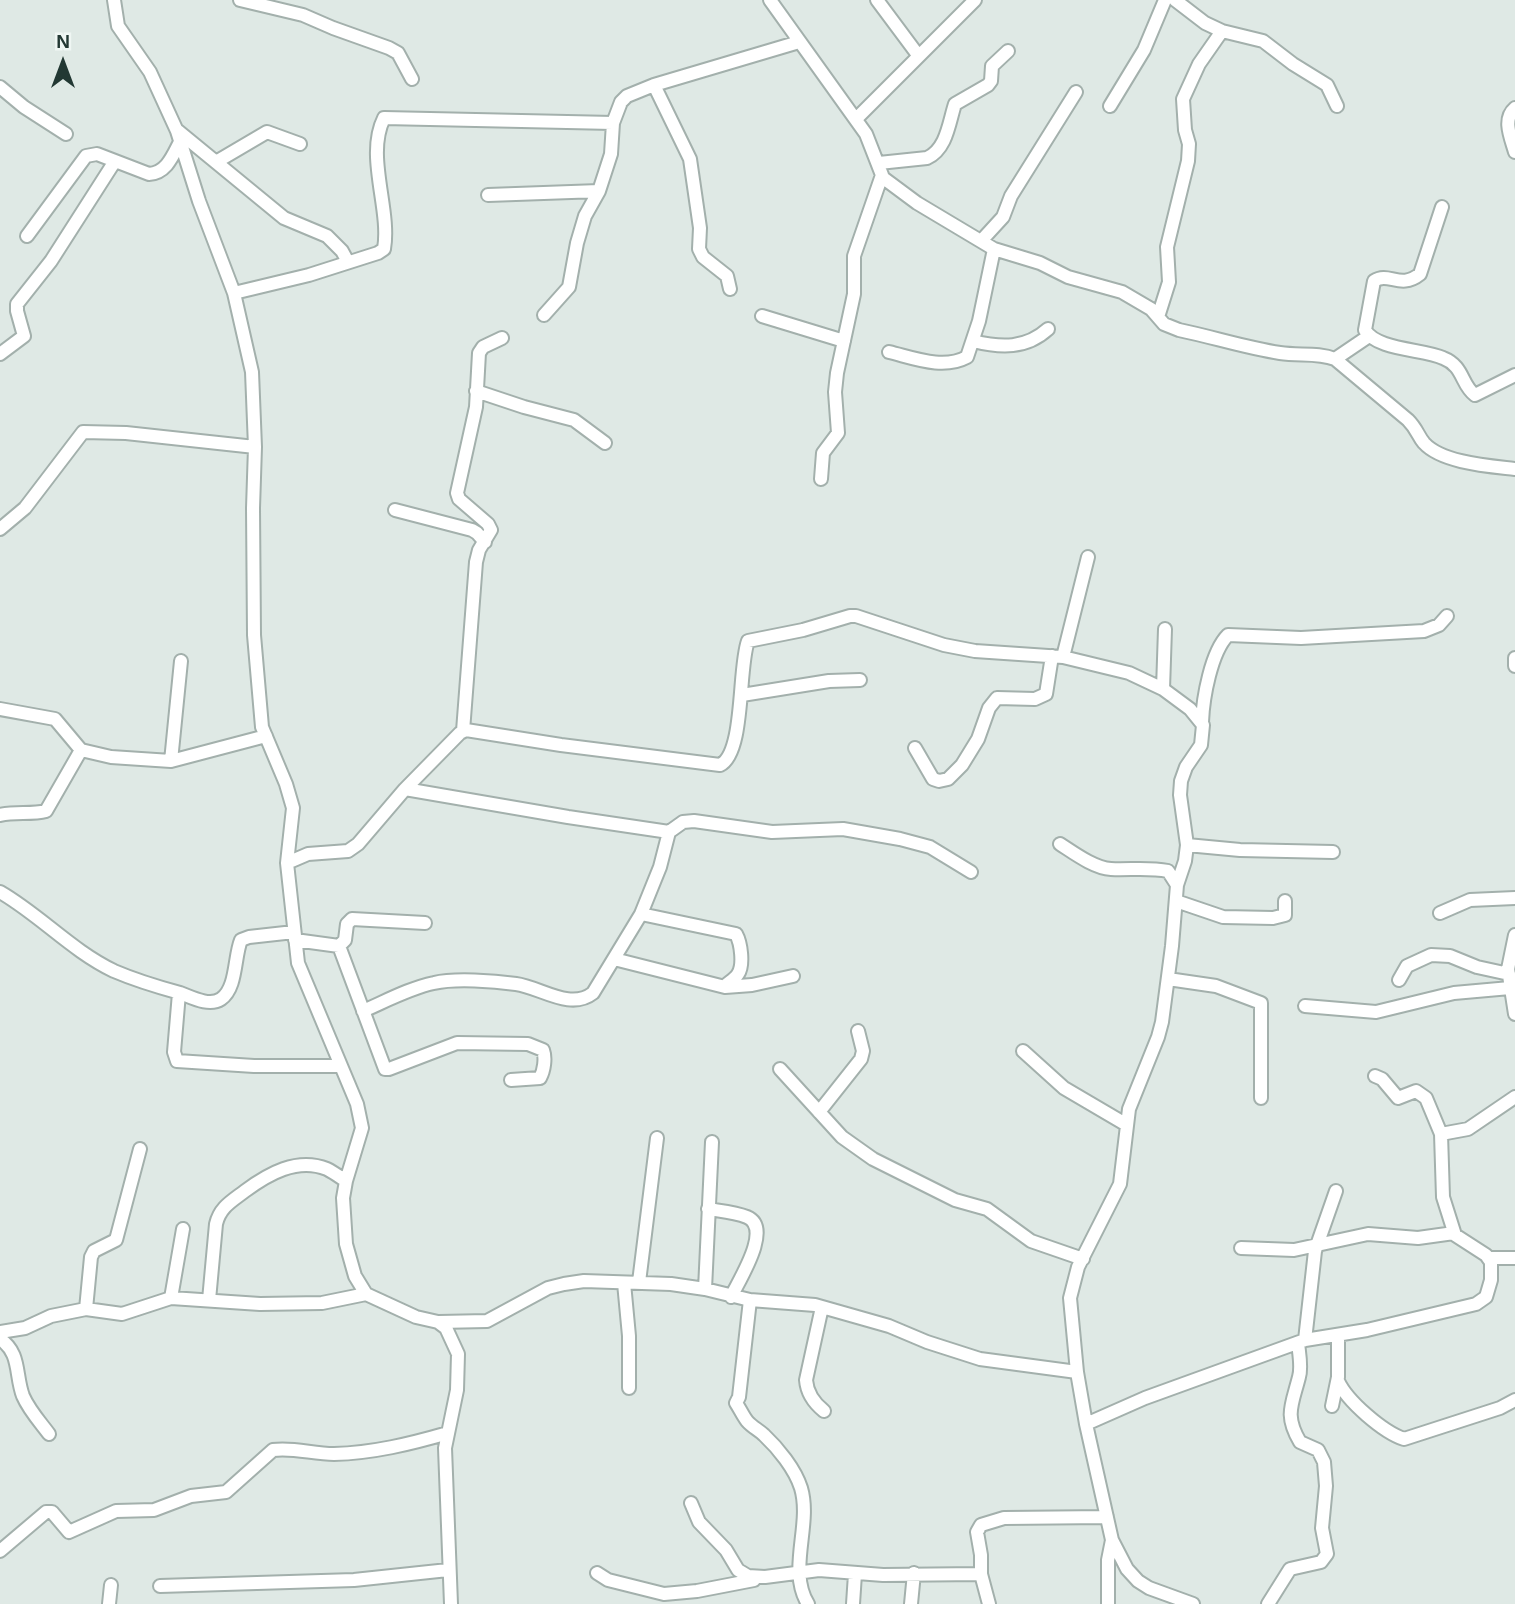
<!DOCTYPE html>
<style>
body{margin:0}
#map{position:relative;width:1515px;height:1604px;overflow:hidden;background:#dfe9e5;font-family:Helvetica,sans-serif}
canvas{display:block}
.north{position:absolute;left:28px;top:28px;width:70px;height:70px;-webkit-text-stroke:5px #eff6f3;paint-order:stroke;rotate:0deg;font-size:19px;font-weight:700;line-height:28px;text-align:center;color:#223833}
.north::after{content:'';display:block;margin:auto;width:24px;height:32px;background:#223833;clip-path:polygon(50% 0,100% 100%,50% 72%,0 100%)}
</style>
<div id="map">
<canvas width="1515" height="1604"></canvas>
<div class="north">N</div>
</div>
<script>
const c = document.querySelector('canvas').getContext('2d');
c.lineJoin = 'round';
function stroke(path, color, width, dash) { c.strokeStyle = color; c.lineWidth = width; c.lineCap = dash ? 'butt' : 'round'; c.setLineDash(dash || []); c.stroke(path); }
const minor = new Path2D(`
 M114 0 118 26 150 72 177 131 199 201 234 293 252 372 255 447 253 508 254 635 262 727 286 784 293 808 287 863 298 963 357 1104 362 1128 346 1181 343 1198 346 1244 355 1276 366 1294 416 1317 438 1322 446 1328 458 1354 457 1390 445 1448 451 1604
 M240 0 303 15 333 28 389 48 398 53 412 79
 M770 0 866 134 882 175 854 256V294L837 373 835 392 838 433 823 453 821 479
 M877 0 918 55
 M1175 0 1205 23 1222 31 1263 41 1293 64 1327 85 1337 106
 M654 85 690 159 700 228 699 249 703 257 727 276 730 289
 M0 87 24 107 66 134
 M1110 106 1144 50 1165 0
 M1515 108C1502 119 1511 138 1515 152
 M856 119 975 0
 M178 131 284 218 327 236 342 251 348 262
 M216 162 267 132 300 144
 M879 163 927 158C947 149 949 122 955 104L988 85 991 81 992 66 1008 51
 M882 177 917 203 994 249 1040 263 1068 277 1122 292 1151 309 1164 324 1179 330C1213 337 1246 348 1280 353 1299 356 1318 352 1335 359L1408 420C1417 429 1418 436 1424 443 1442 463 1490 466 1515 469
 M488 195 599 191
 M1442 207 1420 274C1400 290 1389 271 1374 281L1365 330C1376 350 1424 349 1443 358 1464 366 1461 385 1475 395L1515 375
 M27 236 86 156 97 154 149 174C167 173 173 155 181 140
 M981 241 1003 217 1011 196 1076 92
 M234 293 309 275 378 253 384 249C391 209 365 156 384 118L613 123
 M544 315 569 287 577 243 585 216 599 191 611 154 613 123 621 102 627 96 654 85 799 42
 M762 316 844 341
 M1158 317 1169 282 1167 247 1188 161 1189 144 1185 130 1183 99 1199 64 1222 31
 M973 341C1001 348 1026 349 1048 329
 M889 352C914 358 943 370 967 357L979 321 994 249
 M0 354 24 336 17 311V304L51 261 115 161
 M1335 359 1369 336
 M476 391 524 407 574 420 605 443
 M395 510 472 530 477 533 485 542
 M0 529 25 508 83 432 126 433 255 447
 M1063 657 1088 557
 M1515 658V666
 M1163 689 1165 629
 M742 695 829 681 860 680
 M0 709 55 719 81 750 111 757 171 761 266 736
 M1202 722C1203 698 1211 652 1228 635L1301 638 1424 631 1439 625 1447 616
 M463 731 476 562 479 550 491 530 488 524 459 499 457 493 476 407 479 353 483 347 502 338
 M915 748 933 779 939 781 948 779 962 765 978 739 989 708 997 698 1035 699 1046 694 1052 656
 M171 761 181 661
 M405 789 568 817 669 832 683 822 694 821 772 832 843 829 900 839 930 847 971 872
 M0 815C15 811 31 815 46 811L81 750
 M1060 844C1074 853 1094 868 1111 869 1130 870 1148 867 1168 871L1177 885
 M1187 845 1240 850 1333 852
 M287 863 308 854 348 851 358 844 405 789 460 733 466 730 561 745 720 765C745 753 738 667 748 641L803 630 850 616H856L944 645 975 651 1063 657 1129 673 1163 689 1190 709 1203 725 1201 745 1186 767 1181 781 1180 795 1187 845 1185 861 1177 885 1172 946 1162 1022 1158 1037 1129 1109 1120 1184 1078 1267 1070 1298 1077 1372 1086 1424 1112 1540 1127 1569 1138 1581 1149 1588 1193 1604
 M0 892C40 915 72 951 114 971 135 980 158 987 180 993 191 997 209 1007 221 999 237 988 234 957 241 940L249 937 294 932
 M1176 901 1223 917 1273 918 1285 915V901
 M1440 913 1470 900 1515 898
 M641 914 736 934C741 943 744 965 738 974 735 979 729 982 725 986
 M1515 935 1508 969 1515 1014
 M295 940 339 946 385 1069H389L457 1043 528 1044 543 1050C546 1058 544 1071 540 1078L511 1080
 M339 946 345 940 347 924 352 919 425 923
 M614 959 725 987 752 985 793 976
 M1168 979 1216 986 1261 1003V1098
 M1399 980 1407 966 1431 955 1450 956 1477 967 1509 974
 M179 993 174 1052 177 1061 254 1066H341
 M1305 1006 1376 1012 1454 993 1510 988
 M363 1011C386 1001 410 988 434 983 455 978 494 981 516 984 540 987 570 1011 593 993L641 914 660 867 669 832
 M1023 1051 1064 1088 1127 1125
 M780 1069 842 1137 873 1159 955 1200 987 1209 1031 1241 1083 1259
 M819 1112 861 1059 863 1051 858 1031
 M1441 1134 1468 1129 1515 1097
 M708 1209C720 1211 735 1212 747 1217 773 1228 739 1280 731 1297
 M1241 1248 1294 1250 1368 1234 1418 1238 1454 1233
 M1489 1258H1515
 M639 1282 657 1138
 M624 1283 629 1336V1388
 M705 1289 712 1142
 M171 1298 183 1229
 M209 1300 216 1224C220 1207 232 1201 245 1191 268 1174 297 1157 327 1169 333 1172 340 1177 346 1181
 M750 1300 739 1397 736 1403C740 1409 743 1416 747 1421 752 1427 759 1430 764 1435 778 1448 795 1469 801 1488 812 1525 787 1570 808 1604
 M822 1307 806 1380C807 1393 814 1403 824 1411
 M86 1309 91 1257 94 1251 116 1240 140 1149
 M439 1322 487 1321 548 1288 564 1284 584 1281 671 1284 705 1289 750 1300 815 1305 889 1326 927 1342 980 1359 1077 1372
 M0 1332 25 1328 51 1316 86 1309 122 1314 171 1298 260 1304 322 1303 366 1294
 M0 1339C21 1353 15 1375 23 1396 29 1410 40 1422 49 1434
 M1305 1340 1315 1251 1336 1191
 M1338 1381C1347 1401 1383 1432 1404 1439L1500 1408 1515 1400
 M1332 1406 1338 1377V1335
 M1086 1424 1145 1398 1305 1340 1367 1330 1476 1304 1486 1297 1491 1280V1262L1486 1255 1455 1235 1443 1197 1441 1134 1426 1098 1416 1091 1398 1098 1382 1079 1375 1076
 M691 1503 699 1522 726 1550 738 1570 748 1576 765 1577 819 1570 883 1575 981 1574
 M0 1551 46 1512H52L69 1532 116 1511 154 1510 191 1496 226 1492 273 1450C293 1447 313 1454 334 1454 373 1453 410 1444 448 1433
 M597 1573 608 1580 664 1594 697 1591 754 1580
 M160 1586 354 1580 448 1570
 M109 1604 111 1585
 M853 1604 855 1574
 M911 1604 914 1573
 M989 1604 981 1574V1555L977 1532 981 1525 1004 1518 1107 1517
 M1108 1604V1560L1112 1540
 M1268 1604 1290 1569 1321 1562 1327 1554 1322 1528 1326 1486 1324 1462 1318 1450 1300 1442C1284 1415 1292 1405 1299 1377 1302 1367 1299 1353 1298 1343`);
stroke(minor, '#a3b0ac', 16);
stroke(minor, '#fff', 12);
</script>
